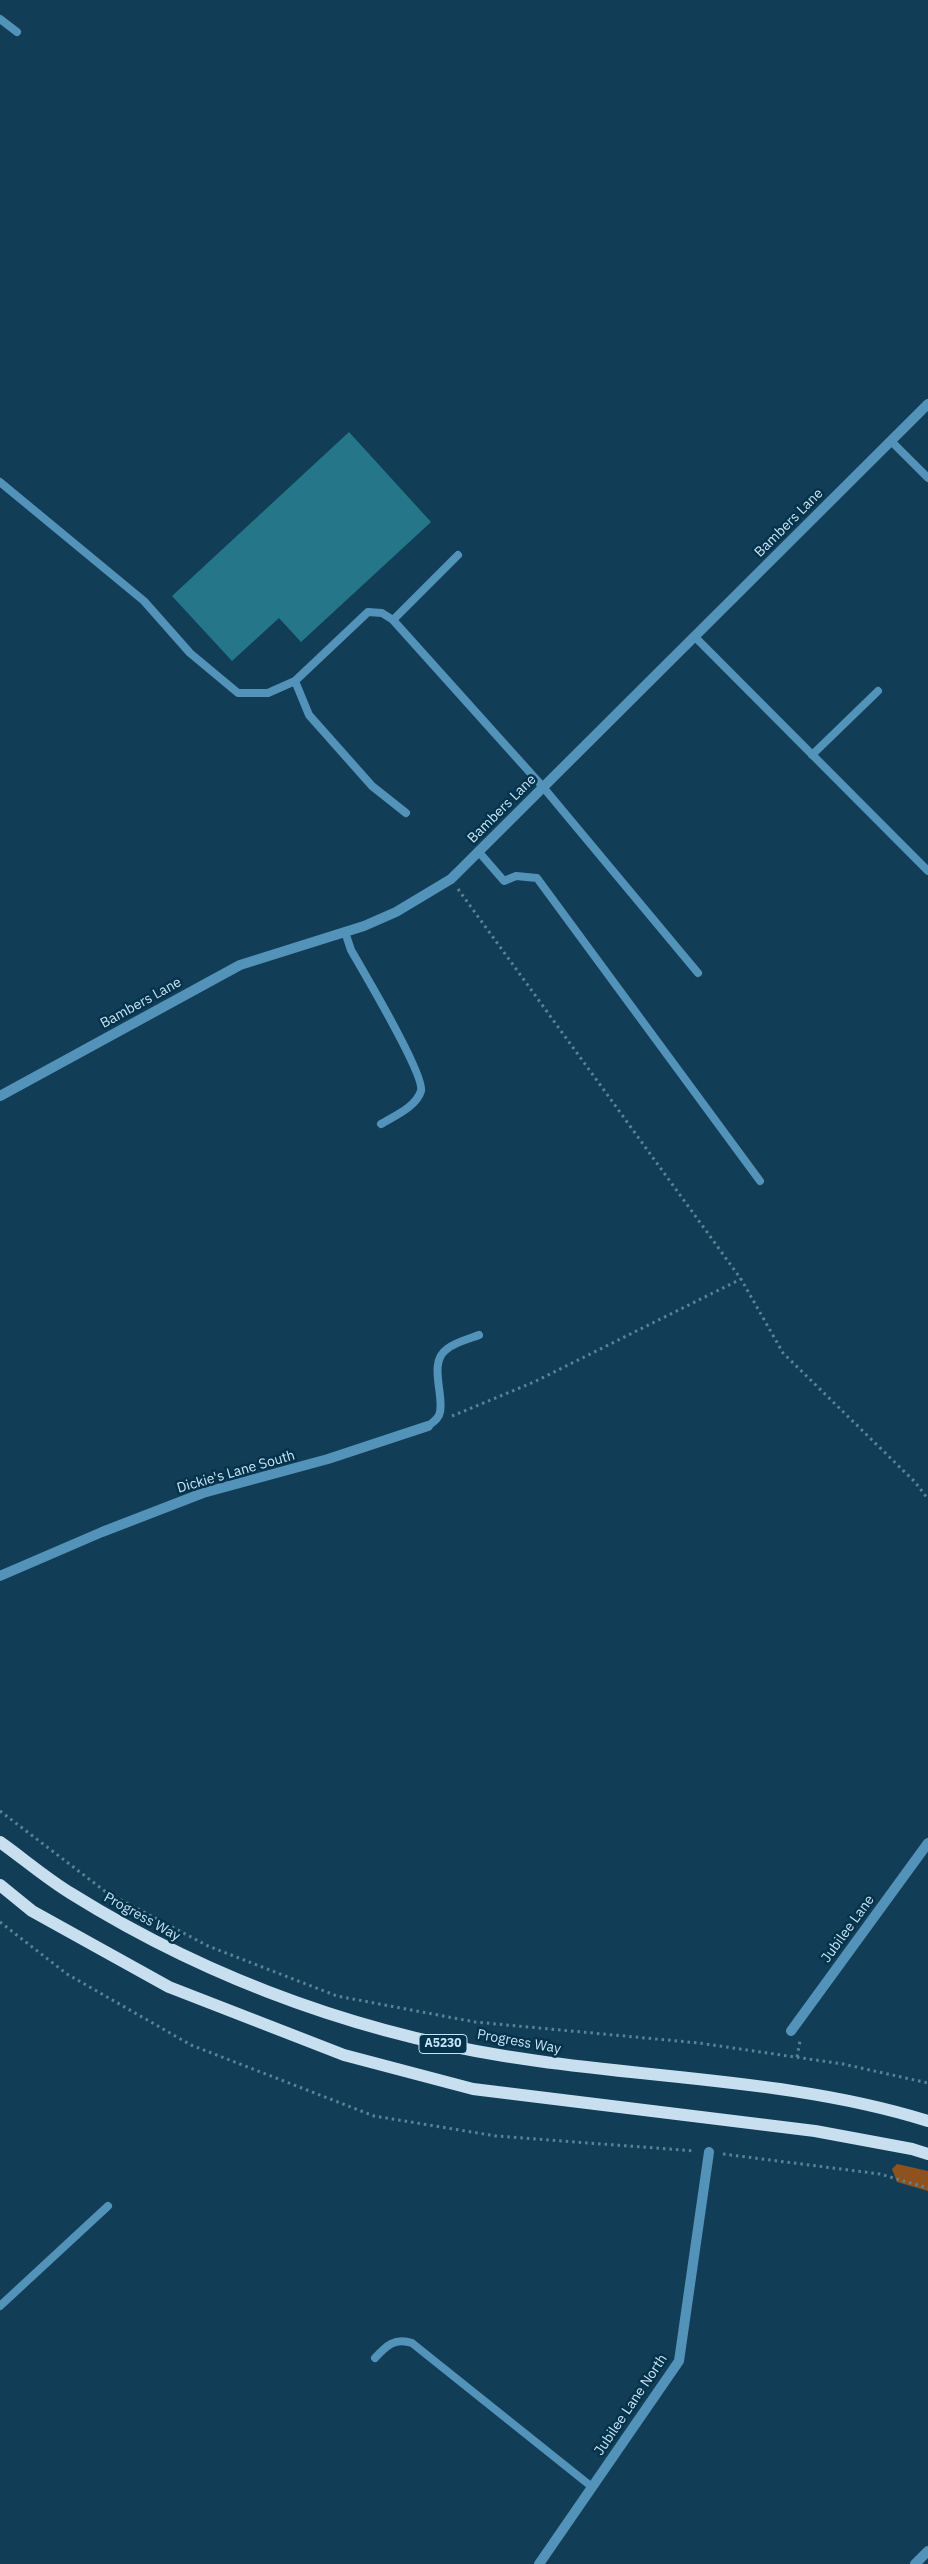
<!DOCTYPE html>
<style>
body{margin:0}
canvas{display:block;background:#123d56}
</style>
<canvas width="928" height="2564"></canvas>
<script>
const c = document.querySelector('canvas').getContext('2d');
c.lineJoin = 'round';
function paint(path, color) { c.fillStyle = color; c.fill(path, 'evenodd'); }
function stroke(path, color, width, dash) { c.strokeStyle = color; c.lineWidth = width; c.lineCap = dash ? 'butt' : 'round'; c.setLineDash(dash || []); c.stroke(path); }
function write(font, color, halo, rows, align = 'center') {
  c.font = font + ' "IBM Plex Sans",sans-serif'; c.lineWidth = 5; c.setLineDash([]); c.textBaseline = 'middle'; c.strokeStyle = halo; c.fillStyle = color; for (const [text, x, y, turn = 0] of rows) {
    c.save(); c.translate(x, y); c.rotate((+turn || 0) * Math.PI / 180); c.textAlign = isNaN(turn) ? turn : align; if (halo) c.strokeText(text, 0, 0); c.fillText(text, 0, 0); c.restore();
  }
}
const green = new Path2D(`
 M897 2164 928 2171V2191L897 2182 892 2169Z`);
const building = new Path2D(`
 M349 432 431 522 301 642 279 618 232 661 172 596Z`);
const path = new Path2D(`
 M458 889 741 1279 783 1353 915 1482 928 1499
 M452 1416 534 1382 741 1279
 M0 1811 106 1892 208 1946 337 1996 475 2022 699 2043 843 2064 928 2083
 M0 1922 67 1974 191 2045 374 2116 496 2136 695 2151
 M797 2057 800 2041
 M723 2154 880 2174 928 2188`);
const service = new Path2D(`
 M0 19 17 32
 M891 441 928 478
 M0 482 144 601 190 653 238 693H268L295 681 368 612 382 613 393 620 543 787 698 973
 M393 620 458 555
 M694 636 928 871
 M295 681 309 715 372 786 406 813
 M812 755 878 691
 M478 851 504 881 516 876 537 878 760 1181
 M345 932 351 950C363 971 425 1075 421 1091 416 1107 394 1116 381 1124
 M428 1426C433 1422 439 1419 440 1412 444 1394 428 1362 447 1349 455 1342 469 1339 479 1335
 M0 2306 108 2206
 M375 2358C386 2346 395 2337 412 2343L592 2487`);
const minor = new Path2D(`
 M0 1096 240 965 364 926 396 912 451 879 928 404
 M0 1576 102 1532 203 1493 328 1459 428 1426
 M791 2031 928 1843
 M539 2564 679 2361 709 2152
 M915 2564 928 2551`);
const primary = new Path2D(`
 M0 1842C24 1859 47 1879 72 1894 213 1982 373 2039 538 2061 666 2079 804 2082 928 2121
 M0 1885 32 1911 169 1987 344 2055 473 2089 815 2131 912 2149 928 2154`);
const shields = [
 [443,2044,48]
];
const shieldNames = [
 ["A5230",443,2044]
];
const streetNames = [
 ["Bambers Lane",789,523,-45],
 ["Bambers Lane",502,809,-45],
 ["Bambers Lane",141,1003,-29],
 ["Dickie's Lane South",236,1472,-16],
 ["Progress Way",142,1917,29],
 ["Jubilee Lane",848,1929,-54],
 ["Progress Way",519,2042,10],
 ["Jubilee Lane North",631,2405,-56]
];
paint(green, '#8e521f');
paint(building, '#257689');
stroke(path, '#5c8198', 3, [2.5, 4]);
stroke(service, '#5392b9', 8);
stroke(minor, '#5392b9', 10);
stroke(primary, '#c8dfef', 12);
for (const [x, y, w] of shields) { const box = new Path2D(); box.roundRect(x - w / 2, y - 9.5, w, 19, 4); c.fillStyle = '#04334b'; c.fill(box); stroke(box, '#c8e4f7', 1); }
write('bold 12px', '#c8e4f7', null, shieldNames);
write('14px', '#c8e4f7', '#04334b', streetNames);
</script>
